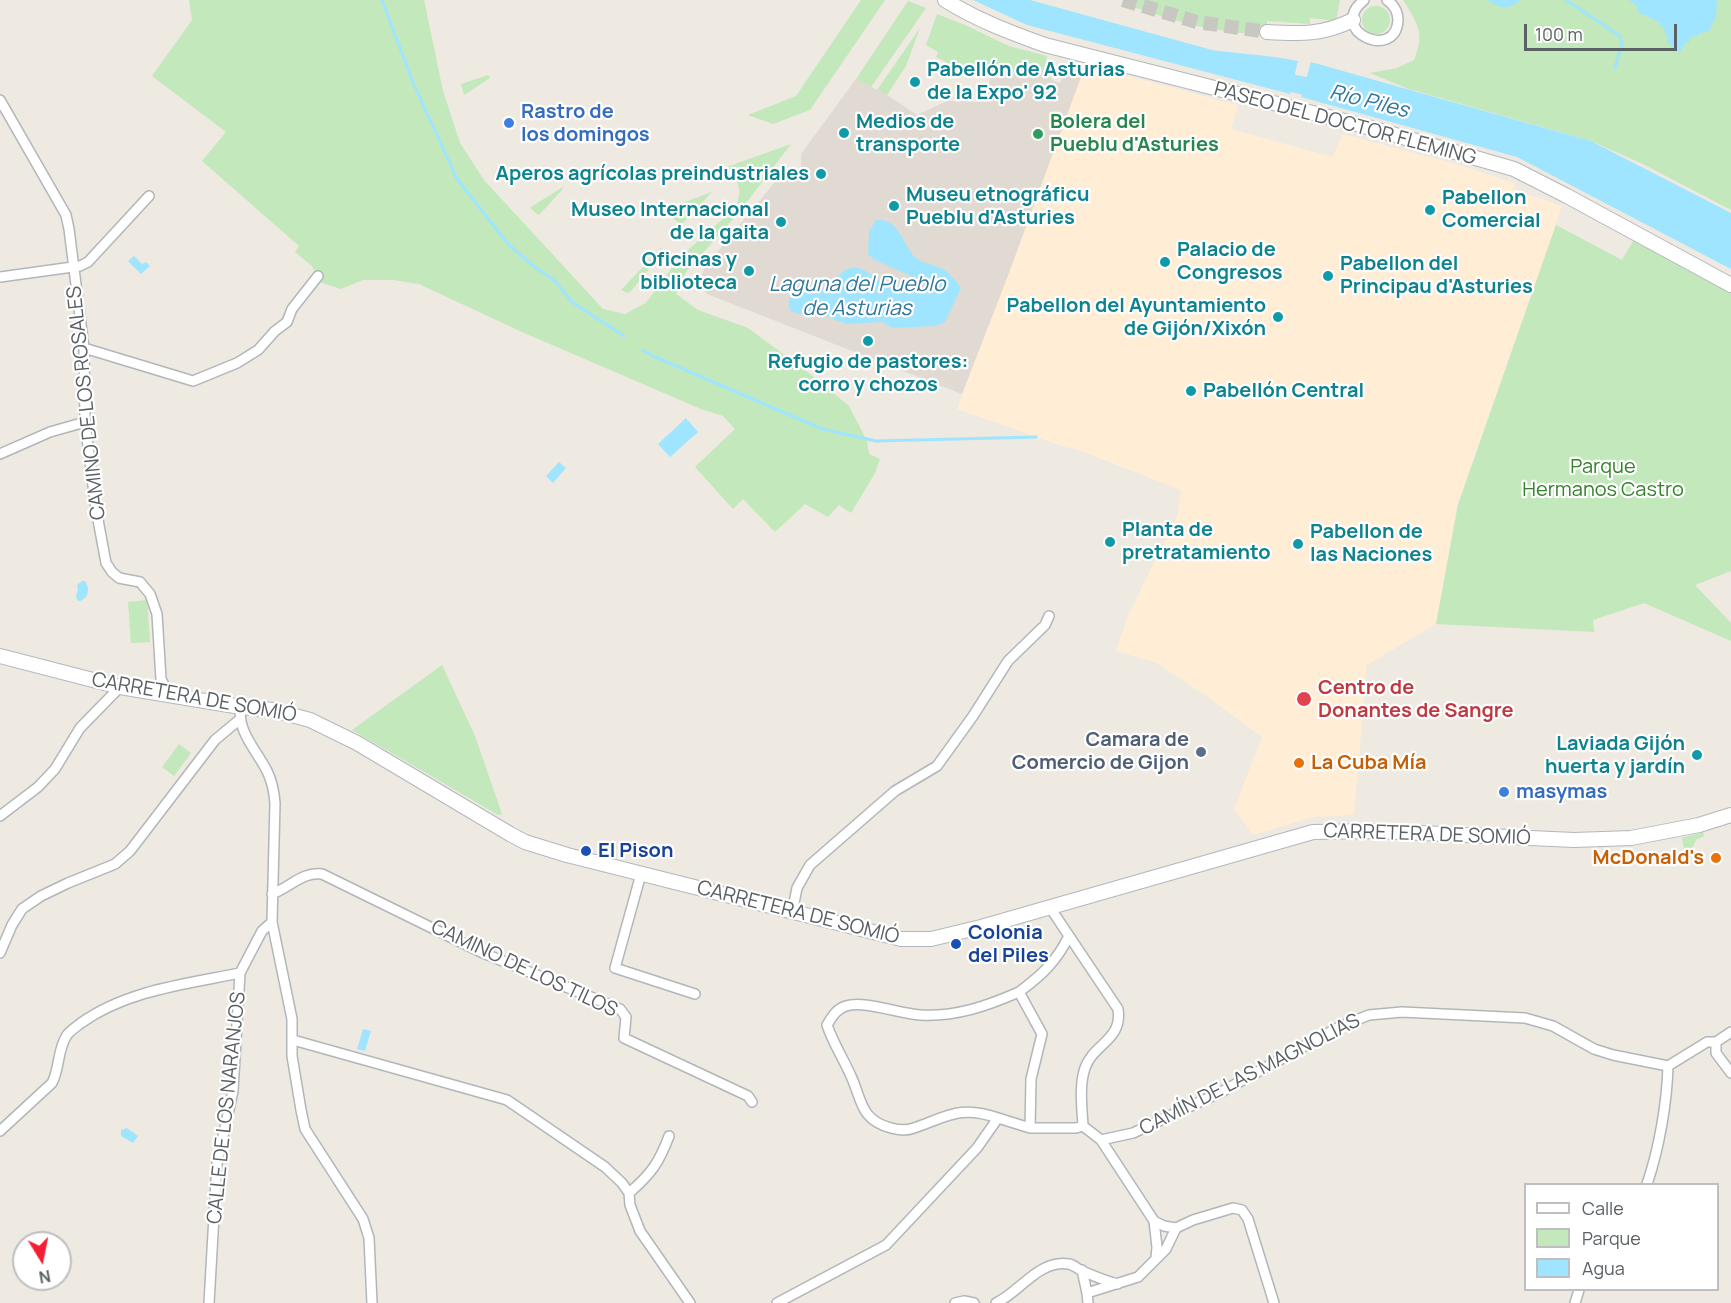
<!DOCTYPE html>
<meta charset="utf-8">
<style>
body{margin:0}
#map{position:relative;width:1731px;height:1303px;overflow:hidden;background:#eee9e1;font-family:Manrope,sans-serif}
canvas{display:block}
.legend{position:absolute;left:1524px;top:1183px;width:195px;height:108px;box-sizing:border-box;background:#fff;border:2px solid #bdbfc1;margin:0;padding:8px 10px;list-style:none;font-size:18px;color:#5a6063}
.legend li{display:flex;align-items:center;gap:12px;height:30px}
.legend b{width:30px;border:2px solid #bdbfc1}
.north{position:absolute;left:12px;top:1231px;width:60px;height:60px;box-sizing:border-box;background:#fff;border:2px solid #bdbfc1;border-radius:50%;rotate:170deg;font-size:16px;font-weight:700;line-height:24px;text-align:center;color:#5a6063}
.north::after{content:'';display:block;margin:auto;width:21px;height:27px;background:#f71e32;clip-path:polygon(50% 0,100% 100%,50% 72%,0 100%)}
.scale{position:absolute;left:1524px;top:24px;width:153px;height:27px;box-sizing:border-box;border:3px solid #5a6063;border-top:0;padding-left:8px;font-size:18px;line-height:21px;white-space:nowrap;color:#5a6063;-webkit-text-stroke:4px #fff;paint-order:stroke}
</style>
<div id="map">
<canvas width="1731" height="1303"></canvas>
<ul class="legend">
<li><b style="height:8px;background:#fff"></b>Calle</li>
<li><b style="height:16px;background:#c2e8bb"></b>Parque</li>
<li><b style="height:16px;background:#a0e5ff"></b>Agua</li>
</ul>
<div class="north">N</div>
<div class="scale">100 m</div>
</div>
<script>
const c = document.querySelector('canvas').getContext('2d');
c.lineJoin = 'round';
function paint(path, color) { c.fillStyle = color; c.fill(path, 'evenodd'); }
function stroke(path, color, width, dash) { c.strokeStyle = color; c.lineWidth = width; c.lineCap = dash ? 'butt' : 'round'; c.setLineDash(dash || []); c.stroke(path); }
function write(font, color, halo, rows, align = 'center') {
  c.font = font + ' Manrope,sans-serif'; c.lineWidth = 4.5; c.setLineDash([]); c.textBaseline = 'middle'; c.strokeStyle = halo; c.fillStyle = color; for (const [text, x, y, turn = 0] of rows) {
    c.save(); c.translate(x, y); c.rotate((+turn || 0) * Math.PI / 180); c.textAlign = isNaN(turn) ? turn : align; if (halo) c.strokeText(text, 0, 0); c.fillText(text, 0, 0); c.restore();
  }
}
const commercial = new Path2D(`
 M1085 66 1093 68 1097 74 1108 71 1238 105 1231 129 1333 157 1342 134 1456 164 1507 181 1515 183 1513 189 1562 206 1457 505 1436 624 1367 665 1354 815 1313 817 1253 835 1234 809 1262 737 1206 696 1157 663 1116 651 1127 618 1177 516 1181 490 1081 451 1062 446 957 409Z`);
const education = new Path2D(`
 M1069 64 1085 66 1009 273 962 394 707 294 699 283 705 267 779 177 801 169V154L856 79 887 95 917 115 947 101 987 102 990 76 1046 67 1047 74 1054 81 1060 83Z`);
const green = new Path2D(`
 M189 0H424L443 91 460 143 484 180 603 309 625 314 646 303 679 258 735 208C743 192 740 178 724 168L791 144 740 211 686 272 676 294 698 310 748 328 814 377 849 406 867 441 869 454 880 459 875 473 851 513 839 505 828 517 805 504 775 532 743 499 733 509 695 467 735 429 723 416 701 409 522 332 419 284 393 280H363L341 289 319 282 312 266 295 252 299 246 202 161 226 132 152 76 192 20Z
 M861 0H885L810 110 773 124 748 115 796 96Z
 M1123 0H1340L1336 21 1310 18V24L1267 21 1266 34C1218 34 1175 21 1130 6Z
 M1403 0H1731V210L1643 164 1591 141 1406 88 1370 73 1397 68 1414 60C1425 33 1418 24 1403 0Z
 M908 1 926 8 871 87 856 79Z
 M1362 20a14 14 0 1 1 28 0a14 14 0 1 1-28 0Z
 M937 14 965 25 1009 46 1047 56 1046 67 990 76 955 73 952 70 947 72 943 69 946 62 936 57 938 52 926 45Z
 M920 28 906 66 887 95 877 90Z
 M488 75 490 78 464 95 461 84Z
 M563 187 562 190 539 215 531 209V207Z
 M712 192 681 225 664 210Z
 M1556 225 1622 260 1637 234 1731 285V571L1695 585 1731 623V641L1644 603 1593 620 1594 632 1436 624 1458 505Z
 M661 248 664 251 631 291 628 293 621 290Z
 M147 600 150 642 131 643 128 602Z
 M442 665 475 736 502 814 498 815 352 730Z
 M179 744 191 753 174 776 162 767Z
 M1703 832 1704 836 1696 840 1692 849H1684L1682 838Z`);
const water = new Path2D(`
 M973 0H1030L1212 50C1241 54 1269 55 1298 61L1290 94 1027 25Z
 M1487 0H1520C1508 11 1500 8 1487 0Z
 M1629 0H1717L1716 18 1709 29 1711 31 1700 33 1696 37 1695 35 1689 39 1690 42 1685 43 1681 51H1672L1670 48 1672 46 1667 42 1668 40 1663 26 1660 27V23L1643 14 1640 15V11L1637 12 1638 7Z
 M1311 62 1591 141 1731 213V269L1517 157 1301 97Z
 M876 220C900 218 902 244 915 257 922 264 932 264 941 268 948 271 956 281 961 288L945 322 936 326 892 328 882 322 846 324 825 316H811L792 312C785 304 790 297 796 290L810 288 825 291C831 285 840 272 848 269 860 264 869 274 878 279 891 287 905 287 919 291L923 289 924 284 922 281 873 259 868 254 869 232Z
 M134 256 142 264 146 262 150 266 141 274 128 261Z
 M686 418 698 432 670 457 658 444Z
 M559 462 566 468 553 483 546 476Z
 M82 581H85C90 589 89 598 80 601L77 600 76 596 78 590 77 585Z
 M363 1029 371 1031 365 1051 357 1049Z
 M127 1128 138 1136 133 1143 121 1136V1130Z`);
const stream = new Path2D(`
 M382 0 412 80 457 179 509 245 532 265 554 280 572 302 624 336
 M1566 0 1620 36 1622 44 1615 68
 M643 350 653 356 822 429 876 441 1036 437`);
const river = new Path2D(`
 M1269 78 1327 91`);
const secondaryTunnel = new Path2D(`
 M1123 0 1197 22 1267 32`);
const street = new Path2D(`
 M1364 0C1326 31 1396 62 1398 20 1398 12 1394 5 1387 0
 M0 100 66 215 69 229 84 348 85 422 96 509 106 563 112 572 119 578 140 582 150 594 157 614 161 679 169 695
 M0 277 80 266 88 262 149 196
 M84 348 193 381 237 363 258 350 275 331 287 322 292 309 318 276
 M0 454 50 432 85 422
 M241 707C236 730 257 751 267 771 272 781 274 791 275 803L272 922 292 1019V1056L301 1110 305 1129 363 1219 369 1238 372 1303
 M0 816 38 787 55 769 80 728 120 687
 M641 874 615 968 695 994
 M272 894C289 888 303 871 322 874L483 953 620 1009 626 1017 624 1038 748 1096 752 1102
 M1049 906 1118 1009C1123 1040 1093 1044 1085 1068 1079 1085 1082 1108 1083 1126
 M792 913 797 888 810 865 895 791 937 766 973 716 1008 661 1045 625 1049 616
 M0 953 12 925 22 909 41 896 68 883 115 864 130 851 215 740 239 720
 M1019 992C1042 975 1056 962 1069 936
 M293 1040 507 1100 605 1167 622 1183 629 1193 630 1205 640 1231 690 1303
 M1716 1042V1053L1731 1073
 M998 1118C961 1105 948 1116 914 1128 906 1131 898 1130 891 1128 860 1120 862 1100 851 1076 843 1058 833 1043 827 1025 832 1017 836 1009 846 1006 864 1000 900 1014 920 1015 956 1017 987 1006 1019 992L1042 1034 1031 1079 1030 1128
 M0 1131 52 1083C60 1068 57 1050 67 1035 71 1030 76 1027 81 1023 127 990 187 984 240 973
 M1101 1140 1154 1221 1164 1226 1176 1228 1193 1220 1233 1208 1242 1210 1248 1219 1274 1303
 M1647 1184C1659 1149 1667 1103 1668 1066
 M629 1193C651 1174 659 1163 669 1136
 M1154 1221 1157 1247 1156 1258
 M1082 1270 1087 1293
 M209 1303 217 1164 233 1091 240 973 262 931 272 922
 M777 1303 886 1245 977 1148 998 1118 1030 1128H1076L1083 1126 1101 1140 1133 1133 1223 1091 1341 1026 1369 1015 1402 1012 1525 1018 1553 1026 1594 1049 1613 1055 1668 1066 1707 1042H1716L1731 1032
 M955 1303 964 1301 974 1303
 M996 1303C1020 1292 1039 1259 1069 1264 1074 1265 1078 1269 1082 1271 1094 1276 1105 1281 1118 1284
 M1088 1303 1087 1293 1138 1277 1166 1249 1176 1228
 M1575 1303 1579 1290`);
const secondary = new Path2D(`
 M945 0C977 20 1009 32 1045 45L1364 126 1514 169 1567 196 1731 285
 M1267 32C1301 34 1322 35 1353 20
 M0 656 120 687 241 707 273 710 310 720 357 743 510 834 525 842 567 855 901 939H931L981 927 1313 832 1377 831 1574 840 1631 838 1699 825 1731 815`);
const markers = [
 [915,82,6,"#0f9aa8"],
 [509,123,6,"#3f7fe0"],
 [844,133,6,"#0f9aa8"],
 [1038,134,6,"#2e9e5b"],
 [821,174,6,"#0f9aa8"],
 [894,206,6,"#0f9aa8"],
 [1430,210,6,"#0f9aa8"],
 [781,222,6,"#0f9aa8"],
 [1165,262,6,"#0f9aa8"],
 [749,271,6,"#0f9aa8"],
 [1328,276,6,"#0f9aa8"],
 [1278,317,6,"#0f9aa8"],
 [868,341,6,"#0f9aa8"],
 [1191,391,6,"#0f9aa8"],
 [1110,542,6,"#0f9aa8"],
 [1298,544,6,"#0f9aa8"],
 [1304,699,8,"#e0444e"],
 [1201,752,6,"#5c6f8a"],
 [1697,755,6,"#0f9aa8"],
 [1299,763,6,"#e8710a"],
 [1504,792,6,"#3f7fe0"],
 [586,851,6,"#1a4fb4"],
 [1716,858,6,"#e8710a"],
 [956,944,6,"#1a4fb4"]
];
const cultureNames = [
 ["Pabellón de Asturias",927,70],
 ["de la Expo' 92",927,93],
 ["Medios de",856,122],
 ["transporte",856,145],
 ["Aperos agrícolas preindustriales",809,174,"right"],
 ["Museu etnográficu",906,195],
 ["Pueblu d'Asturies",906,218],
 ["Pabellon",1442,198],
 ["Comercial",1442,221],
 ["Museo Internacional",769,210,"right"],
 ["de la gaita",769,233,"right"],
 ["Palacio de",1177,250],
 ["Congresos",1177,273],
 ["Oficinas y",737,260,"right"],
 ["biblioteca",737,283,"right"],
 ["Pabellon del",1340,264],
 ["Principau d'Asturies",1340,287],
 ["Pabellon del Ayuntamiento",1266,306,"right"],
 ["de Gijón/Xixón",1266,329,"right"],
 ["Refugio de pastores:",868,362,"center"],
 ["corro y chozos",868,385,"center"],
 ["Pabellón Central",1203,391],
 ["Planta de",1122,530],
 ["pretratamiento",1122,553],
 ["Pabellon de",1310,532],
 ["las Naciones",1310,555],
 ["Laviada Gijón",1685,744,"right"],
 ["huerta y jardín",1685,767,"right"]
];
const shopNames = [
 ["Rastro de",521,112],
 ["los domingos",521,135],
 ["masymas",1516,792]
];
const leisureNames = [
 ["Bolera del",1050,122],
 ["Pueblu d'Asturies",1050,145]
];
const streetNames = [
 ["PASEO DEL DOCTOR FLEMING",1345,124,15],
 ["CAMINO DE LOS ROSALES",87,403,-96],
 ["CARRETERA DE SOMIÓ",194,698,10],
 ["CARRETERA DE SOMIÓ",1427,835,2],
 ["CARRETERA DE SOMIÓ",798,913,14],
 ["CAMINO DE LOS TILOS",524,969,25],
 ["CAMÍN DE LAS MAGNOLIAS",1250,1075,-27],
 ["CALLE DE LOS NARANJOS",227,1108,-84]
];
const parkNames = [
 ["Parque",1603,467],
 ["Hermanos Castro",1603,490]
];
const healthNames = [
 ["Centro de",1318,688],
 ["Donantes de Sangre",1318,711]
];
const serviceNames = [
 ["Camara de",1189,740],
 ["Comercio de Gijon",1189,763]
];
const foodNames = [
 ["La Cuba Mía",1311,763],
 ["McDonald's",1704,858,"right"]
];
const transitNames = [
 ["El Pison",598,851],
 ["Colonia",968,933],
 ["del Piles",968,956]
];
const waterNames = [
 ["Río Piles",1369,102,14],
 ["Laguna del Pueblo",857,285],
 ["de Asturias",857,309]
];
paint(commercial, '#ffeed5');
paint(education, '#e0dad2');
paint(green, '#c2e8bb');
paint(water, '#a0e5ff');
stroke(stream, '#a0e5ff', 3);
stroke(river, '#a0e5ff', 18);
stroke(secondaryTunnel, '#c9c7c2', 14, [14, 7]);
stroke(street, '#b2b6ba', 12);
stroke(secondary, '#b3b8bd', 16);
stroke(street, '#fff', 9);
stroke(secondary, '#fff', 14);
for (const [x, y, r, color] of markers) { const dot = new Path2D(); dot.arc(x, y, r, 0, 2 * Math.PI); c.fillStyle = color; c.fill(dot); stroke(dot, '#fff', 2); }
write('bold 20px', '#0d838f', '#fff', cultureNames, 'left');
write('bold 20px', '#366cbe', '#fff', shopNames, 'left');
write('bold 20px', '#27864d', '#fff', leisureNames, 'left');
write('20px', '#5a6063', '#fff', streetNames);
write('20px', '#36812c', '#fff', parkNames);
write('bold 20px', '#be3a42', '#fff', healthNames, 'left');
write('bold 20px', '#4e5e75', '#fff', serviceNames, 'right');
write('bold 20px', '#c56008', '#fff', foodNames, 'left');
write('bold 20px', '#164399', '#fff', transitNames, 'left');
write('italic 21px', '#2f779d', '#fff', waterNames);
</script>
